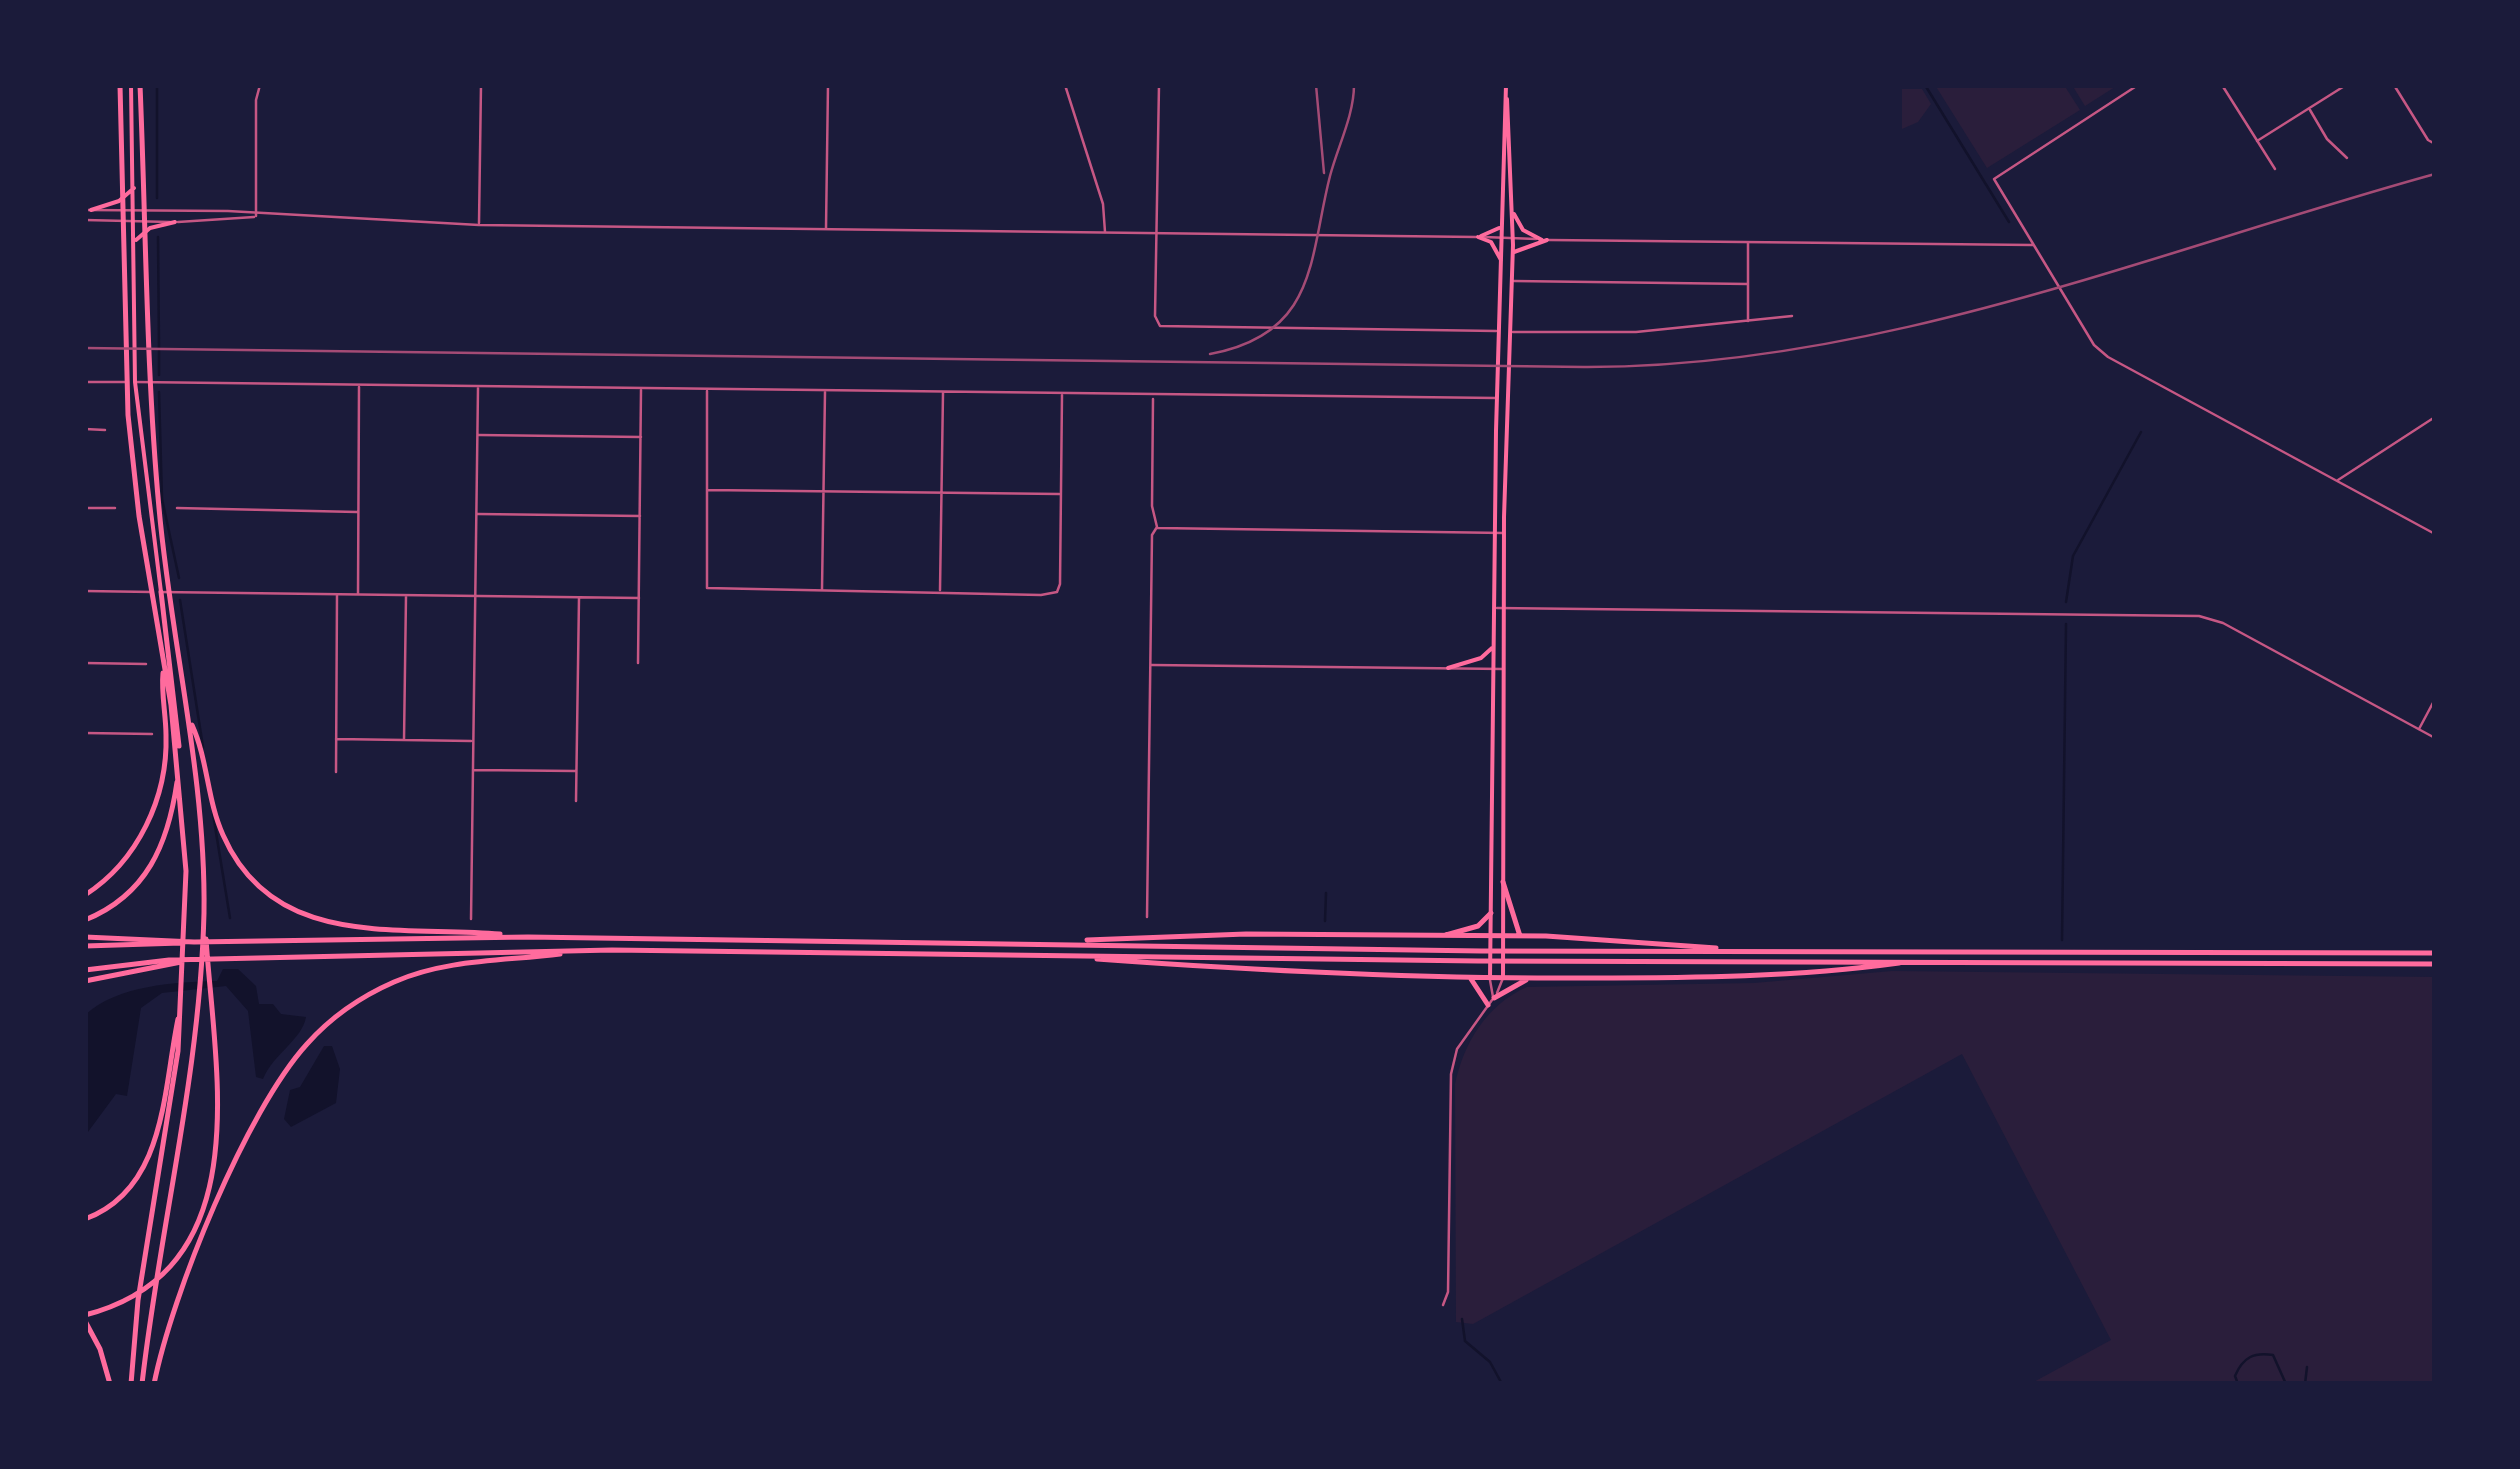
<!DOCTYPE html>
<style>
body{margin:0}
#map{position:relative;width:2520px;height:1469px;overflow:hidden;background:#1b1b3a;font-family:Commissioner,sans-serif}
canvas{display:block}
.frame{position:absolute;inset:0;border:88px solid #1b1b3a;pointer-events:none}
</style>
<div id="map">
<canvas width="2520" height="1469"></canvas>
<div class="frame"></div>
</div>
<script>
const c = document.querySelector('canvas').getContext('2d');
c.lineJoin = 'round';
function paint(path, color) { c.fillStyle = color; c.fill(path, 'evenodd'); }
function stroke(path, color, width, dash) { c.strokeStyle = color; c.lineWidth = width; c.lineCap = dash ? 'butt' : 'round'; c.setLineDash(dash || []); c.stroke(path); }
const green = new Path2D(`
 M1935 85H2064L2080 110 1987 168Z
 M2072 85H2118L2085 106Z
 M1902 89H1922L1931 104 1918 122 1902 129Z
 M1892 971 2435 977V1384H2030L2111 1340 1962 1054 1473 1324 1456 1322 1455 1084C1464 1043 1486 1005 1527 987L1754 983Z`);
const water = new Path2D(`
 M223 969H238L256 986 259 1004H273L281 1014 306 1017C302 1040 274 1053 263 1079L256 1077 248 1011 226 986 162 993 141 1008 127 1096 116 1094 85 1136V1015C117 985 176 982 217 981Z
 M324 1046H332L340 1069 336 1103 291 1127 284 1119 290 1090 300 1087Z`);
const stream = new Path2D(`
 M157 85V198
 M1925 85 2009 222
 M158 237 159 348
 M159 375V351
 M159 392 162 499 179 578
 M180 600 203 747
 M2066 602 2073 556 2141 432
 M213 814 230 918
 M1325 921 1326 893
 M2062 940 2066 624
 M1462 1319 1465 1341 1490 1362 1502 1384
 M2238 1384 2235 1376C2243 1357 2254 1352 2273 1355L2286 1384
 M2305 1384 2307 1367`);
const minor = new Path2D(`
 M1065 85 1103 204 1105 232
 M1159 85 1155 316 1160 326 1496 331
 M2222 85 2275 169
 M2394 85 2428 140 2435 144
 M2310 110 2327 139 2347 158
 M2257 141 2346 85
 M256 216V100L260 85
 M479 223 481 85
 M826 228 828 85
 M1514 281 1748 284
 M1748 321V243
 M1513 332H1636L1792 316
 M85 382H128
 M136 382 1496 398
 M707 391V588L1041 595 1057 592 1060 584 1062 395
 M85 429 105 430
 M479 435 641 437
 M2338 480 2435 417
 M707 490 1059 494
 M85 508H115
 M177 508 357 512
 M478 514 640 516
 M1158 528 1504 533
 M822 589 825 392
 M940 590 943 393
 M85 591 152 592
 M160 592 639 598
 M358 594 359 387
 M85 663 146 664
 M638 663 641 390
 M1152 665 1504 669
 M2419 729 2435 699
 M85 733 152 734
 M336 739 471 741
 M404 740 406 596
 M473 770 575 771
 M336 772 337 595
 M576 801 579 598
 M1147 917 1152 535 1157 527 1152 506 1153 399
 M471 919 478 388
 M1490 980 1493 997
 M1497 993 1503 978
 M1443 1305 1448 1292 1451 1074 1457 1049 1492 1000`);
const tertiary = new Path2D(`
 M2138 85 1994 179 2094 345 2108 357 2435 534
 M85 210 228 211 479 225 1476 237
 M85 220 170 222
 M178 222 254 217
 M1484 237 1536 239
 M1549 240 2032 245
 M1497 608 2199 616 2223 623 2435 738`);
const secondary = new Path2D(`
 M131 85 135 382 161 592
 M91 210 119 201 134 188
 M1514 214 1523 230 1542 240
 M1481 236 1499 228
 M1478 237 1491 242 1501 260
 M136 240 150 228 175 222
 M1514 252 1547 240
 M1448 668 1481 658 1492 648
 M1490 978 1496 431 1506 85
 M1503 978 1504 517 1513 245 1507 99`);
const motorway = new Path2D(`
 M120 85 128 415 139 516 171 705 186 871 178 1051 138 1300 131 1384
 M140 85C146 226 146 367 159 508 171 643 206 776 204 913 200 1075 160 1225 142 1384
 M161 592 179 746
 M192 725C208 760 207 800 223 835 274 951 399 925 500 934
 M1503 882 1520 936
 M85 895C138 861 168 797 166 735 166 715 161 693 163 673
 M85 920C147 895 168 844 177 782
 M1446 935 1478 926 1491 913
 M85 937 194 942 528 937 1481 951 2435 953
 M1087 940 1246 934 1546 936 1716 948
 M85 946 181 943
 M1097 959C1261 971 1424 979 1589 978 1693 978 1797 977 1899 963
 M85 970 169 960 612 950 1478 961 2435 964
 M1471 979 1488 1005
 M85 981 181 962
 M1494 998 1526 980
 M85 1219C166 1189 163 1091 178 1019
 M85 1315C259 1270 215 1074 206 939
 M85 1321 100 1349 110 1384
 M154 1384C172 1294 246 1111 307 1044 331 1017 362 996 394 982 446 959 505 961 560 954`);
const rail = new Path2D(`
 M1316 85 1324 173
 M85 348 1584 367C1879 368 2155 251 2435 174
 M1210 354C1318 334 1309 258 1330 176 1338 146 1354 115 1354 85`);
paint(green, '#2a1e3b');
paint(water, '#12122b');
stroke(stream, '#12122b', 2.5);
stroke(minor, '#c65784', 2.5);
stroke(tertiary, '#c65784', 2.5);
stroke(secondary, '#ff6b9d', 4);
stroke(motorway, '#ff6b9d', 5);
stroke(rail, '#a44b75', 2.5);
</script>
